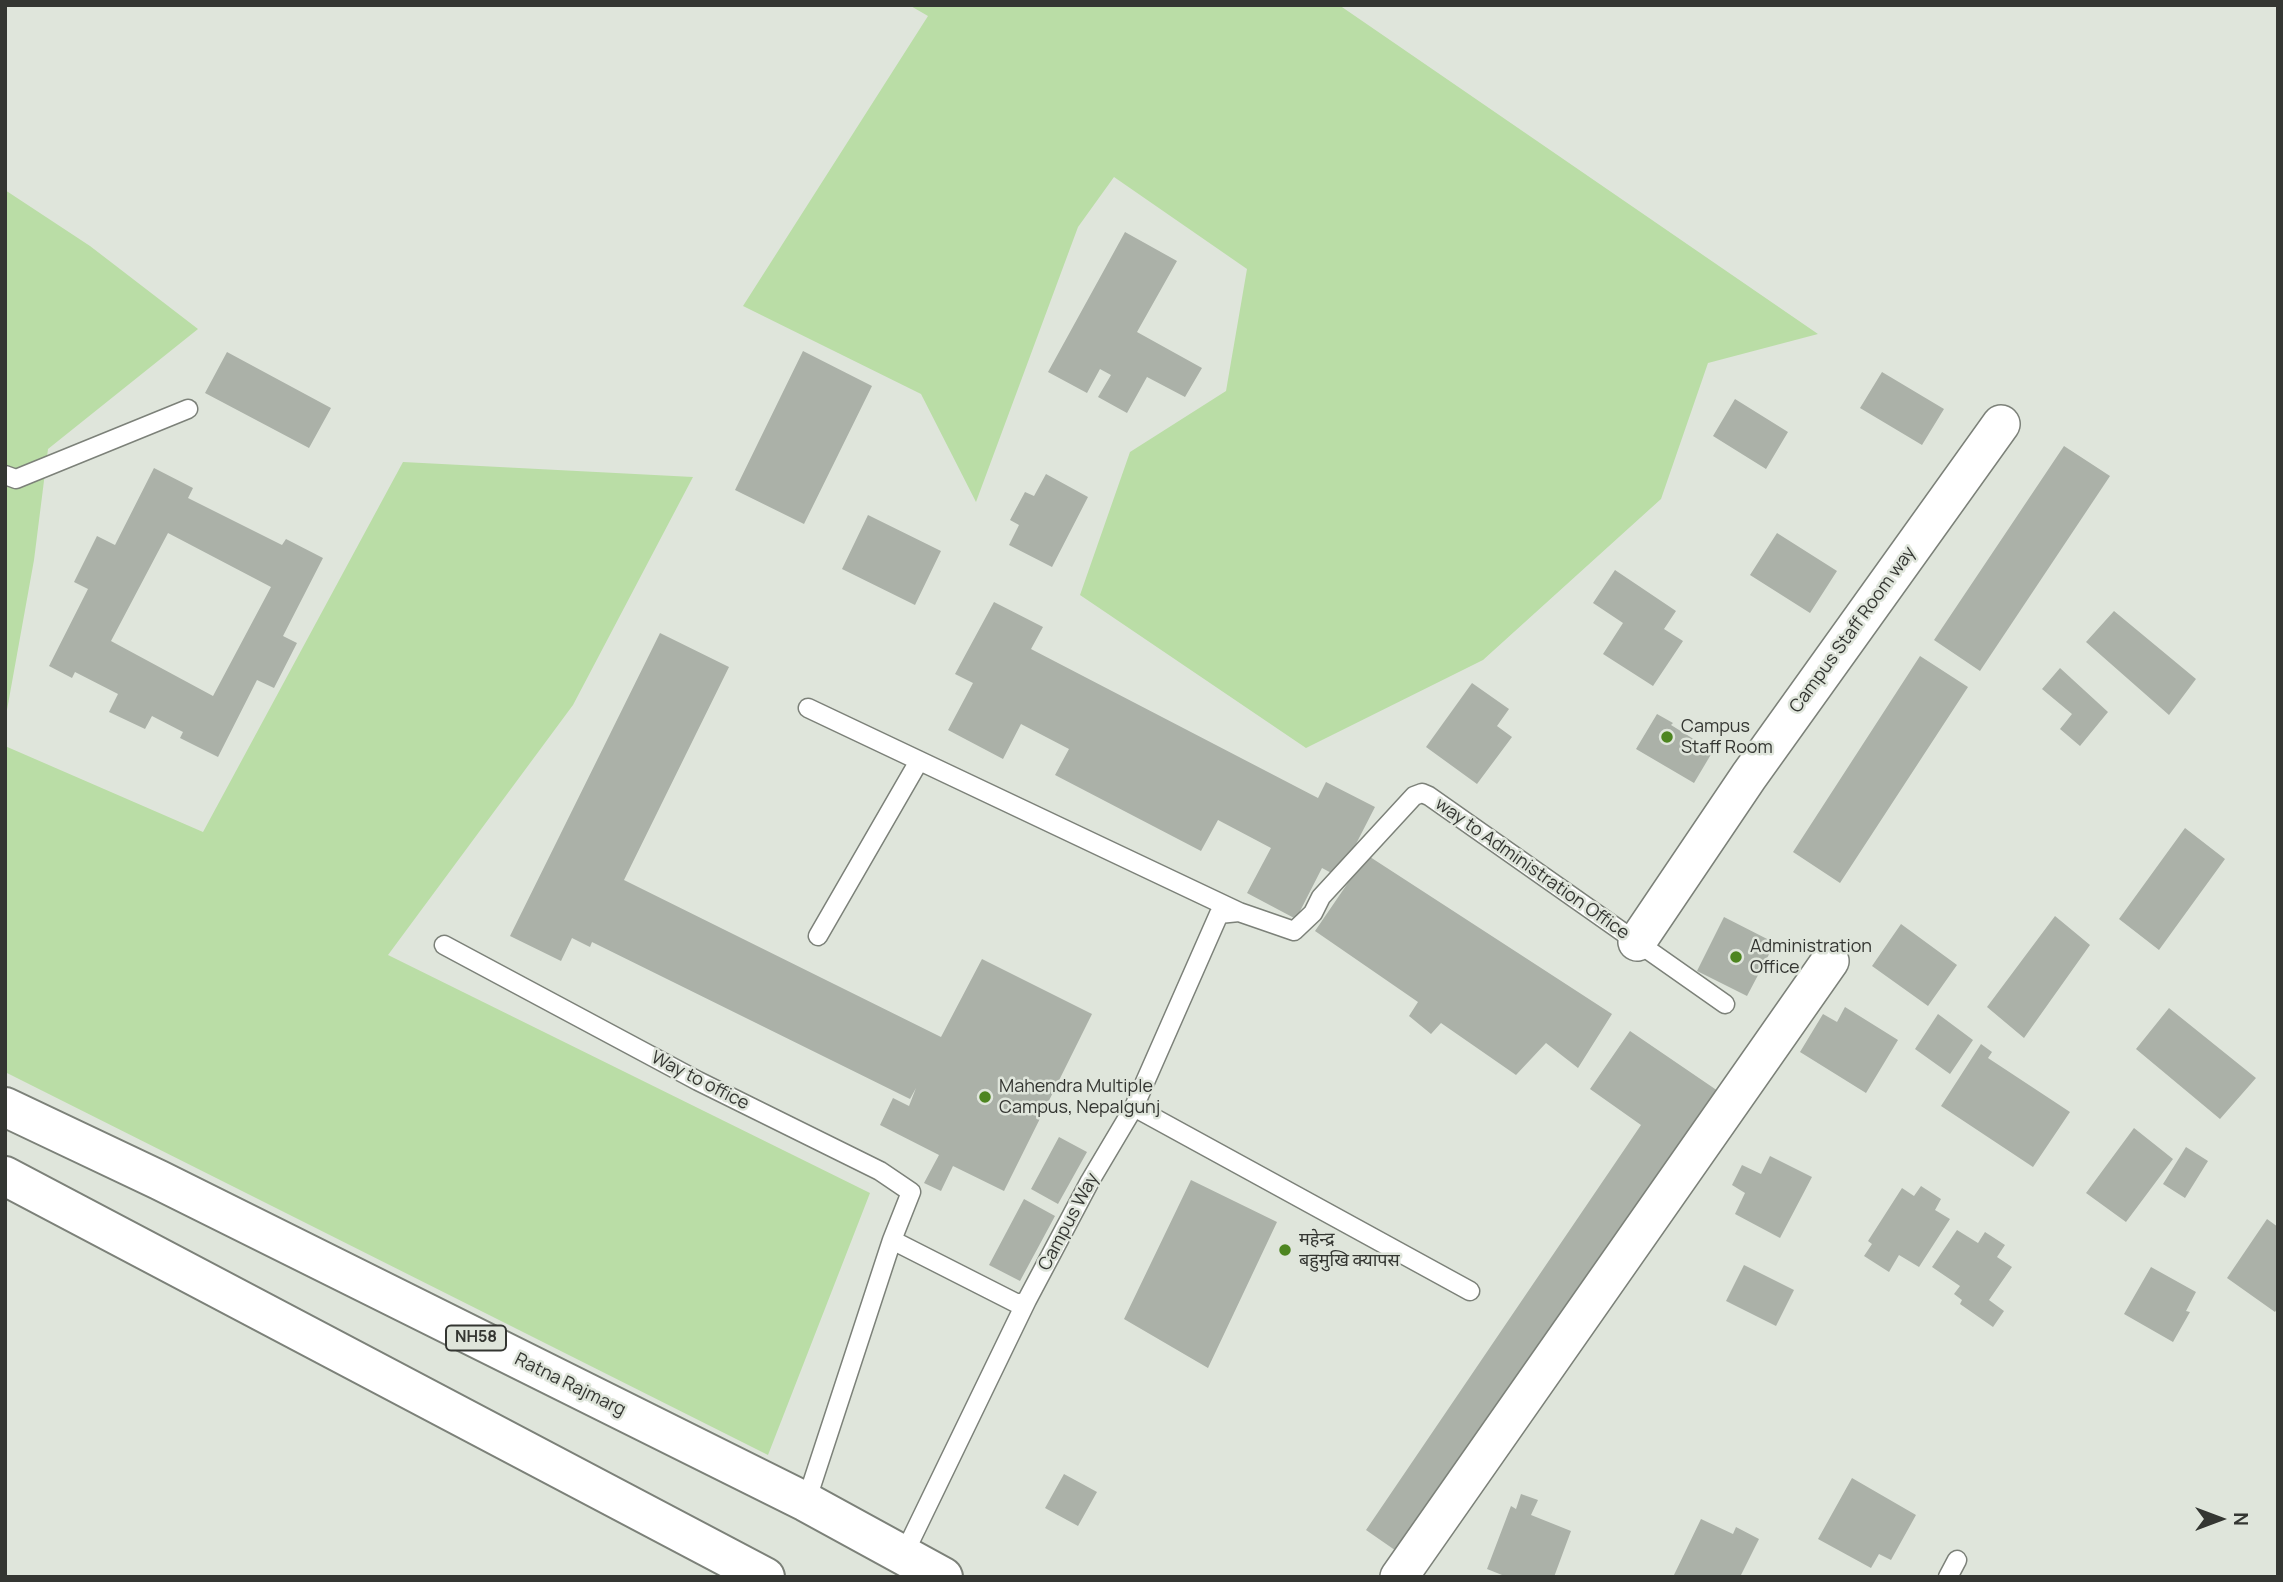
<!DOCTYPE html>
<meta charset="utf-8">
<style>
body{margin:0}
#map{position:relative;width:2283px;height:1582px;overflow:hidden;background:#dfe5db;font-family:Manrope,sans-serif}
canvas{display:block}
.frame{position:absolute;inset:0;border:7px solid #343632;pointer-events:none}
.north{position:absolute;left:2185px;top:1484px;width:70px;height:70px;-webkit-text-stroke:5px #dfe5db;paint-order:stroke;rotate:90deg;font-size:19px;font-weight:700;line-height:28px;text-align:center;color:#343632}
.north::after{content:'';display:block;margin:auto;width:24px;height:32px;background:#343632;clip-path:polygon(50% 0,100% 100%,50% 72%,0 100%)}
</style>
<div id="map">
<canvas width="2283" height="1582"></canvas>
<div class="frame"></div>
<div class="north">N</div>
</div>
<script>
const c = document.querySelector('canvas').getContext('2d');
c.lineJoin = 'round';
function paint(path, color) { c.fillStyle = color; c.fill(path, 'evenodd'); }
function stroke(path, color, width, dash) { c.strokeStyle = color; c.lineWidth = width; c.lineCap = dash ? 'butt' : 'round'; c.setLineDash(dash || []); c.stroke(path); }
function write(font, color, halo, rows, align = 'center') {
  c.font = font + ' Manrope,"Noto Sans Devanagari",sans-serif'; c.lineWidth = 5; c.setLineDash([]); c.textBaseline = 'middle'; c.strokeStyle = halo; c.fillStyle = color; for (const [text, x, y, turn = 0] of rows) {
    c.save(); c.translate(x, y); c.rotate((+turn || 0) * Math.PI / 180); c.textAlign = isNaN(turn) ? turn : align; if (halo) c.strokeText(text, 0, 0); c.fillText(text, 0, 0); c.restore();
  }
}
const green = new Path2D(`
 M909 5H1339L1818 334 1708 363 1661 499 1483 660 1306 748 1080 595 1130 452 1226 391 1247 269 1114 177 1078 227 976 502 921 394 743 306 928 16Z
 M5 190 90 246 198 329 48 449 34 560 5 721Z
 M403 462 693 477 573 705 388 955 870 1193 768 1455 5 1072V746L203 832Z`);
const building = new Path2D(`
 M1125 232 1177 261 1137 332 1202 368 1185 397 1147 377 1127 413 1098 397 1111 375 1100 369 1087 393 1048 372Z
 M803 351 872 386 804 524 735 490Z
 M227 352 331 408 309 448 205 393Z
 M1882 372 1944 409 1922 445 1860 408Z
 M1735 399 1788 432 1766 469 1713 436Z
 M2064 446 2110 476 1980 671 1934 640Z
 M154 468 193 488 188 498 282 545 286 539 323 558 283 636 297 643 274 688 257 680 218 757 180 738 183 732 152 716 145 729 109 712 118 694 75 672 72 678 49 666 88 589 74 582 97 536 115 545ZM168 533 271 587 213 696 111 641Z
 M1046 474 1088 497 1052 567 1009 545 1019 525 1010 520 1025 492 1034 496Z
 M868 515 941 551 915 605 842 569Z
 M1777 533 1837 571 1810 613 1750 575Z
 M1615 570 1676 611 1664 629 1683 641 1653 686 1603 654 1623 623 1593 603Z
 M994 602 1043 627 1031 649 1318 798 1326 782 1375 807 1339 877 1322 868 1296 919 1247 893 1271 848 1218 820 1201 851 1055 775 1069 749 1021 724 1003 759 948 730 973 683 955 674Z
 M2114 611 2196 679 2169 715 2086 642Z
 M660 633 729 667 624 880 941 1037 982 959 1092 1014 1004 1191 953 1166 941 1191 924 1183 939 1155 880 1125 893 1098 909 1106 916 1088 910 1099 592 942 590 947 572 938 561 961 510 936Z
 M1920 656 1968 687 1840 883 1793 852Z
 M2060 668 2108 712 2080 746 2060 729 2072 714 2042 689Z
 M1472 683 1509 709 1497 726 1512 737 1477 784 1426 747Z
 M1657 714 1673 723 1671 725 1713 751 1694 783 1636 749Z
 M2185 828 2225 859 2159 950 2119 919Z
 M1367 855 1612 1014 1578 1068 1546 1043 1516 1075 1441 1023 1431 1034 1409 1016 1418 1002 1315 931Z
 M2055 916 2090 945 2024 1038 1987 1007Z
 M1724 917 1775 943 1747 996 1697 971Z
 M1901 924 1957 965 1928 1006 1872 966Z
 M1845 1007 1898 1040 1866 1093 1800 1052 1823 1014 1837 1022Z
 M2169 1008 2256 1078 2220 1119 2136 1049Z
 M1938 1014 1973 1040 1950 1074 1915 1049Z
 M1630 1031 1718 1091 1402 1555 1366 1530 1641 1125 1590 1089Z
 M1981 1044 1992 1052 1988 1058 2070 1112 2033 1167 1941 1106Z
 M2134 1128 2173 1159 2126 1222 2086 1193Z
 M1059 1137 1087 1152 1058 1204 1031 1189Z
 M2186 1147 2208 1161 2185 1198 2163 1184Z
 M1770 1156 1812 1177 1780 1238 1735 1214 1745 1193 1732 1185 1742 1165 1761 1174Z
 M1191 1180 1277 1222 1208 1368 1124 1319Z
 M1921 1186 1941 1199 1935 1210 1950 1219 1919 1267 1899 1255 1889 1272 1864 1256 1872 1244 1868 1241 1902 1188 1914 1196Z
 M1024 1199 1055 1216 1020 1281 989 1265Z
 M2267 1219 2278 1227V1307L2275 1312 2227 1278Z
 M1957 1230 1978 1243 1985 1232 2005 1245 1997 1257 2012 1267 1989 1300 2004 1311 1993 1327 1960 1304 1962 1300 1954 1294 1960 1286 1932 1267Z
 M1744 1265 1794 1290 1776 1326 1726 1301Z
 M2151 1267 2196 1292 2186 1311 2190 1312 2173 1342 2124 1314Z
 M1064 1474 1097 1492 1078 1526 1045 1508Z
 M1852 1478 1916 1515 1891 1560 1879 1554 1871 1568 1818 1539Z
 M1521 1494 1538 1500 1531 1515 1571 1531 1554 1577H1507L1487 1569 1511 1506 1516 1509Z
 M1701 1519 1733 1534 1736 1527 1759 1539 1740 1577H1673Z`);
const service = new Path2D(`
 M5 475 16 479 188 409
 M808 708 1239 912
 M818 936 919 761
 M444 945 698 1081 880 1171 911 1192 892 1240
 M1134 1107 1219 914 1239 912 1294 931 1313 913 1321 897 1414 796 1422 793 1429 796 1725 1004
 M806 1502 892 1240 1016 1303H1022L1027 1300 1090 1181 1134 1107 1470 1291
 M903 1556 1027 1300
 M1948 1577 1957 1560`);
const minor = new Path2D(`
 M1637 942 1749 776 2001 424
 M1399 1577 1830 961`);
const trunk = new Path2D(`
 M5 1107 159 1180 806 1502 943 1577
 M5 1176 765 1577`);
const markers = [
 [1667,737,7,"#4d8520"],
 [1736,957,7,"#4d8520"],
 [985,1097,7,"#4d8520"],
 [1285,1250,7,"#4d8520"]
];
const shields = [
 [476,1338,60]
];
const shieldNames = [
 ["NH58",476,1338]
];
const streetNames = [
 ["Campus Staff Room way",1853,630,-54],
 ["way to Administration Office",1532,869,35],
 ["Way to office",700,1081,27],
 ["Campus Way",1069,1222,-62],
 ["Ratna Rajmarg",570,1385,26]
];
const poiNames = [
 ["Campus",1681,727],
 ["Staff Room",1681,748],
 ["Administration",1750,947],
 ["Office",1750,968],
 ["Mahendra Multiple",999,1087],
 ["Campus, Nepalgunj",999,1108],
 ["महेन्द्र",1299,1240],
 ["बहुमुखि क्यापस",1299,1261]
];
paint(green, '#badda6');
paint(building, '#abb1a8');
stroke(service, '#7c8179', 21);
stroke(minor, '#7c8179', 40);
stroke(trunk, '#7c8179', 42);
stroke(service, '#fff', 18);
stroke(minor, '#fff', 37);
stroke(trunk, '#fff', 38);
for (const [x, y, r, color] of markers) { const dot = new Path2D(); dot.arc(x, y, r, 0, 2 * Math.PI); c.fillStyle = color; c.fill(dot); stroke(dot, '#dfe5db', 2.5); }
for (const [x, y, w] of shields) { const box = new Path2D(); box.roundRect(x - w / 2, y - 12.5, w, 25, 5); c.fillStyle = '#dfe5db'; c.fill(box); stroke(box, '#343632', 2); }
write('bold 16px', '#343632', null, shieldNames);
write('18px', '#343632', '#dfe5db', streetNames);
write('18px', '#343632', '#dfe5db', poiNames, 'left');
</script>
